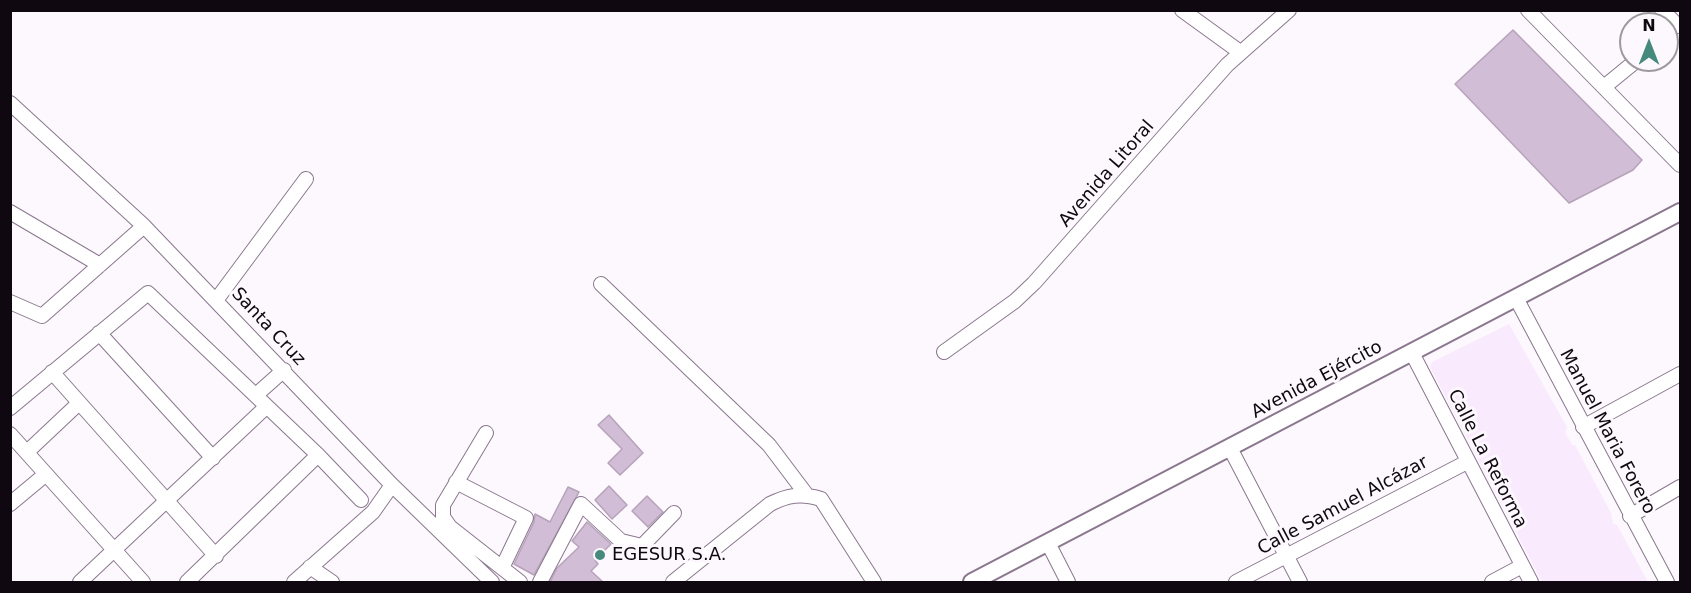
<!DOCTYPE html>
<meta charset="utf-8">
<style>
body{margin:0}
#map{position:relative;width:1691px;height:593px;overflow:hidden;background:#fdf8fd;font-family:"DejaVu Sans",sans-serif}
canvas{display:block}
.frame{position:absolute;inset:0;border:12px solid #0f0811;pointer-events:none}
.north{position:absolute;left:1619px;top:12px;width:60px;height:60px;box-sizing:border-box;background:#fdf8fd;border:2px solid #9e989f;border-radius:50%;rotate:0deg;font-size:16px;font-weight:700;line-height:24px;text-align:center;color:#0f0811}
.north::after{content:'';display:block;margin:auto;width:21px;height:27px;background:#46897d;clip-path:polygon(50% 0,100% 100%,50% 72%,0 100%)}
</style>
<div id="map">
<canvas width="1691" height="593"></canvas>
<div class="frame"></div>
<div class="north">N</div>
</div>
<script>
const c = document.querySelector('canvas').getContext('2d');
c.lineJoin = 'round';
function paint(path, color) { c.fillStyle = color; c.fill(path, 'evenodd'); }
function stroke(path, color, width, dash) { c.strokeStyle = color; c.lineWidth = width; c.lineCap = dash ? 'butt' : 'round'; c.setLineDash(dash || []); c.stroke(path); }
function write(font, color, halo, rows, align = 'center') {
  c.font = font + ' "DejaVu Sans",sans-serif'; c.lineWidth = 6; c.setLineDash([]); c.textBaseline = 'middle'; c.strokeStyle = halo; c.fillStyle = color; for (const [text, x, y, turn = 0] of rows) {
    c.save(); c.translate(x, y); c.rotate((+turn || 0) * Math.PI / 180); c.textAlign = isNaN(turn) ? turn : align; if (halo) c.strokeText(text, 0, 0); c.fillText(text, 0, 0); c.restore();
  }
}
const built = new Path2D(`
 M1509 324 1567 427 1565 432 1572 445H1575L1611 513 1613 524 1617 525 1648 582H1542L1430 367 1432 362Z`);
const building = new Path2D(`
 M1513 30 1642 160 1633 170 1569 203 1455 84Z
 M609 415 643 453 620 475 608 463 622 449 598 425Z
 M609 486 627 505 612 519 595 500Z
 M568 487 579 492 534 575 514 564 534 522 535 514 550 522Z
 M647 496 663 512 648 527 632 511Z
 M587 522 611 544 595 560 598 564 591 571 603 582H550L557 568 579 547 572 541Z`);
const minor = new Path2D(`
 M1182 10 1240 52
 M1528 10 1680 165
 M1662 10 1678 26
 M1604 87 1637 60
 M10 103 144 226 392 485 492 582
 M10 212 100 265
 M601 284 769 445 806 494
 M1516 298 1667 582
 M217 299 306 179
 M10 302 42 316 144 226
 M99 333 213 458
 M944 352 1015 301 1034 283 1227 65 1289 10
 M1412 353 1531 582
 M52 372 216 556
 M256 395 284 370
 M10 408 148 293 318 455 361 500
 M1583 427 1680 374
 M486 433 443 505V517L450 527 520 582
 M10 434 143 582
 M1230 448 1300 582
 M27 452 79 403
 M456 482 526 518 502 568
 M10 504 46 474
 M1630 516 1680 487
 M1048 543 1068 582
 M310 567 332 582
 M80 582 266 407
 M187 582 318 455
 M294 582 373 512 392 485
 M540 582 581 504 621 541 642 546 674 513
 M673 582 770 504C788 495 801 493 821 499L874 582
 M1236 582 1467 462
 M1492 582 1522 566`);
const major = new Path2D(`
 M972 582 1680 212`);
const markers = [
 [600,555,6,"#46897d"]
];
const streetNames = [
 ["Avenida Litoral",1107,174,-49],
 ["Santa Cruz",268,327,47],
 ["Avenida Ejército",1317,380,-28],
 ["Manuel Maria Forero",1607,432,62],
 ["Calle La Reforma",1487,459,63],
 ["Calle Samuel Alcázar",1343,506,-28]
];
const poiNames = [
 ["EGESUR S.A.",612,555]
];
paint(built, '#faeafe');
paint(building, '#d1bdd5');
stroke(building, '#b6a2ba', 1.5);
stroke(minor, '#8a778e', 16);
stroke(major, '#8a778e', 20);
stroke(minor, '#fff', 14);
stroke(major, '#fff', 16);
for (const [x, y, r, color] of markers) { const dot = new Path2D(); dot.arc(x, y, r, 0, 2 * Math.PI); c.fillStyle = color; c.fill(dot); stroke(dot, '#fdf8fd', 2); }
write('18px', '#0f0811', '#fdf8fd', streetNames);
write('18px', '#0f0811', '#fdf8fd', poiNames, 'left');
</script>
